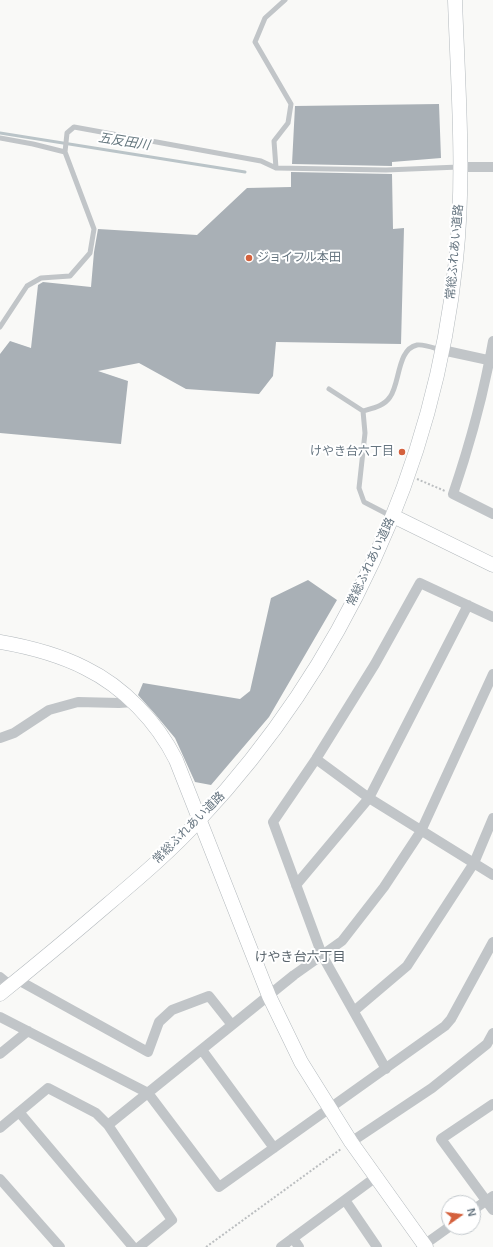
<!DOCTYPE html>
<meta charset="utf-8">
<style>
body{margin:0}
#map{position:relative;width:493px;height:1247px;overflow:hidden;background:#f9f9f7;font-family:Arial,sans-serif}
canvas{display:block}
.north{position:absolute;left:441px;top:1195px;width:40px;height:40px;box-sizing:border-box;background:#fff;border:1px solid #c2c8cc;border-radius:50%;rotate:76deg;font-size:11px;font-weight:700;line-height:16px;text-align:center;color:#667580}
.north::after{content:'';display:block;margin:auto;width:14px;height:18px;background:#d4613d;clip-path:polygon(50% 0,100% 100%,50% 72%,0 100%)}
</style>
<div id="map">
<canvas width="493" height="1247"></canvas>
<div class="north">N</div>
</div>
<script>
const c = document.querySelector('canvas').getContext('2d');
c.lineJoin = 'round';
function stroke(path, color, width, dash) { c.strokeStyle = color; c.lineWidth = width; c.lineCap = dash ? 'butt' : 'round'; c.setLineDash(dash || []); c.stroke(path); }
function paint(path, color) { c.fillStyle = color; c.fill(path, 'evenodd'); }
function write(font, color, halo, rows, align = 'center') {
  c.font = font + ' Arial,"Noto Sans JP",sans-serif'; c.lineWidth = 4; c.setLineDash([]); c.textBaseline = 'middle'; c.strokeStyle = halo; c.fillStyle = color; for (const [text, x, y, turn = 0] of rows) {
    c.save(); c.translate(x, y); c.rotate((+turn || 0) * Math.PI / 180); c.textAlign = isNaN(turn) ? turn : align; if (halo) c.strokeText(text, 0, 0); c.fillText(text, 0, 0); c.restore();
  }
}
const stream = new Path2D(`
 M0 133 245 172`);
const building = new Path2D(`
 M439 104 441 158 392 162V166L292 164 295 106Z
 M291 172 392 174 393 229 404 228 401 344 276 342 273 376 259 394 186 389 139 363 98 371 128 381 121 444 0 433V354L10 341 31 348 38 285 43 282 91 287 94 252 98 229 197 235 247 188 291 187Z
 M308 580 337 600 269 717 211 785 195 782 175 738 155 714 138 695 143 683 240 699 250 691 271 598Z`);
const path = new Path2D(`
 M417 479 445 491
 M206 1247 341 1149`);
const lane = new Path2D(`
 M0 138 33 144 65 152 67 133 74 127 261 161 276 168 386 170 459 167
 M276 168 274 141 288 123 291 104 255 42 265 18 285 0
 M0 327 27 286 41 278 70 276 90 253 94 229 65 152
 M329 389 363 411 365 433 359 488 364 502 391 516
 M363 411C373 408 384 406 390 397 400 384 397 349 417 345 424 344 434 348 441 350`);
const street = new Path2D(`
 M460 167H493
 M493 341C484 393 470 444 453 494L493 514
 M442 350 493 361
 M0 738 14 733 49 710 78 702 119 703 133 702
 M316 759 369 798 493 875
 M296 885 369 798 468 605
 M0 977 11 986
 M18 980 148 1052 159 1022 172 1010 209 996 232 1025
 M354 1011 407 966 474 863 493 818
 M0 1017 148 1093 219 1187 445 1026 451 1019 493 942
 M202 1050 274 1148
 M0 1054 28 1031
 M386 1069 322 955 273 822 316 759 375 664 420 583 493 617
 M493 1104 441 1139 493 1210
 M19 1112 133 1247
 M108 1125 294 975 342 941 384 887 421 831 493 674
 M0 1128 48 1088 96 1113 108 1125 172 1220 139 1247
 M351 1142 432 1088 487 1044 493 1033
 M0 1179 60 1247
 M345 1200 377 1247
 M473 1210 493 1196
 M293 1238 299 1247
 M281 1247 376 1177
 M421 1247 449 1227`);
const secondary = new Path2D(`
 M393 516 493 565
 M0 642C29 647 59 655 85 668 124 687 157 722 176 760L269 996 301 1062 351 1142 426 1247
 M0 994C36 965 72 935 107 905 139 878 172 850 200 819 342 667 435 468 456 260 465 174 458 87 455 0`);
const markers = [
 [249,258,4,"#d4613d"],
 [402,452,4,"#d4613d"]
];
const streetNames = [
 ["常総ふれあい道路",455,252,-85],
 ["常総ふれあい道路",371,562,-65],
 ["常総ふれあい道路",189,828,-45]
];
const poiNames = [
 ["ジョイフル本田",257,258],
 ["けやき台六丁目",394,452,"right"]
];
const waterNames = [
 ["五反田川",124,142,9]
];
const neighbourhoodNames = [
 ["けやき台六丁目",300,957]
];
stroke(stream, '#bac4c8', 3);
paint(building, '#a9b0b6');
stroke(secondary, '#b3b9bd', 15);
stroke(path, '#bbbec0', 2, [2, 2]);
stroke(lane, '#c1c5c8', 5);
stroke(street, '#c1c5c8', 10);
stroke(secondary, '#fff', 14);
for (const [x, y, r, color] of markers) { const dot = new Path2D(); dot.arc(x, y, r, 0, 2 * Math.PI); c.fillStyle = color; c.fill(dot); stroke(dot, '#fff', 1.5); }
write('12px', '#667580', '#fff', streetNames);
write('12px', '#667580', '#fff', poiNames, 'left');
write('italic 13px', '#677980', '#fff', waterNames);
write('13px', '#58636b', '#fff', neighbourhoodNames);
</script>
